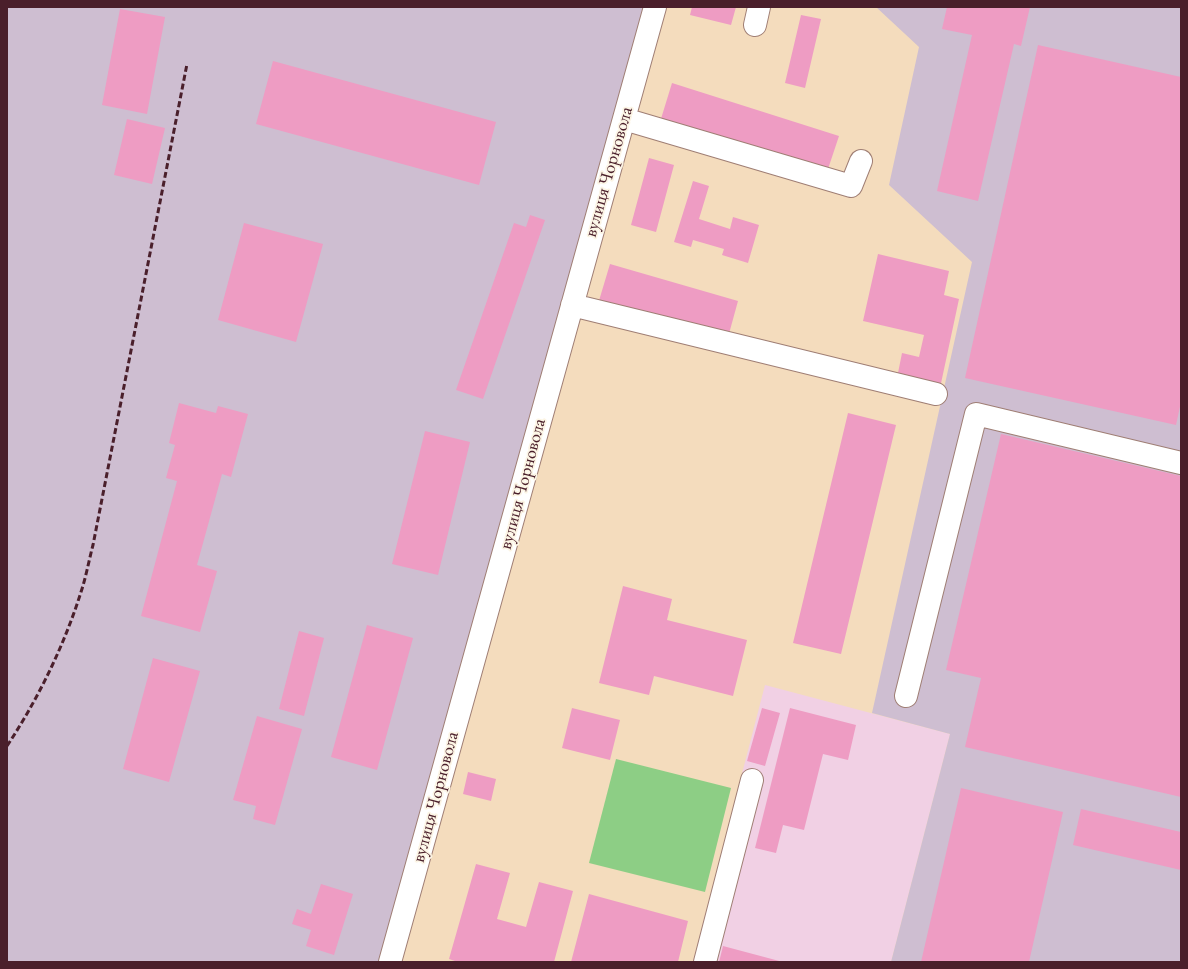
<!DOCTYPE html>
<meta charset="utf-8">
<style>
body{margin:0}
#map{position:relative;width:1188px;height:969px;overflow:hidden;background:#f4dcbd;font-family:"EB Garamond",serif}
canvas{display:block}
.frame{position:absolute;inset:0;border:8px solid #4a1f2b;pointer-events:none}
</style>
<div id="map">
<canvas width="1188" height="969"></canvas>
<div class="frame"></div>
</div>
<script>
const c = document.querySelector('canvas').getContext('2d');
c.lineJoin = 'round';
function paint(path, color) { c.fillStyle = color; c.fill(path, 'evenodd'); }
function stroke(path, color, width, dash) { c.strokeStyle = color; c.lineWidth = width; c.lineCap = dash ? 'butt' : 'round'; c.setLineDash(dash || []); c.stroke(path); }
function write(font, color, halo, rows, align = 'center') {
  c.font = font + ' "EB Garamond",serif'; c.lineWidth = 3.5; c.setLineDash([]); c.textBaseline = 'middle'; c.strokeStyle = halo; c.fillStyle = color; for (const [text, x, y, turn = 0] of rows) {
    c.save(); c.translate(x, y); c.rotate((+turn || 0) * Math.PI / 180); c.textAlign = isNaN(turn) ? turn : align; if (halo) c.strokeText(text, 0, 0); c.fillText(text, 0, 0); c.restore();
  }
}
const built = new Path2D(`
 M765 685 950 734 891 962H693Z`);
const industrial = new Path2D(`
 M7 7H645L380 962H7Z
 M876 7H1181V962H891L950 734 872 713 972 262 889 185 919 47Z`);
const green = new Path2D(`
 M616 759 731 788 705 892 589 863Z`);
const building = new Path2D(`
 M692 7H736L731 25 690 15Z
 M947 7H1030L1021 46 1014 44 978 201 937 191 972 35 942 29Z
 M120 9 165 17 147 114 102 105Z
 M801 15 821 19 805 88 785 83Z
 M1038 45 1181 77V402L1176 425 965 378Z
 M273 61 496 122 479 185 256 124Z
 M672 83 839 136 826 175 660 122Z
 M127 119 165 128 152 184 114 175Z
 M649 158 674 165 656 232 631 225Z
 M693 181 709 186 699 219 730 229 733 217 759 225 748 263 722 255 724 249 693 240 691 247 674 242Z
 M530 215 545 220 483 399 456 390 514 223 526 227Z
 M244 223 323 244 296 342 218 320Z
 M878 254 949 271 944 295 959 299 940 388 897 378 902 353 919 357 924 335 863 321Z
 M610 264 738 301 727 341 598 304Z
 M179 403 216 413 218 406 248 414 231 477 222 474 197 565 217 571 200 632 141 616 177 481 166 478 175 445 169 443Z
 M848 413 896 425 841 654 793 643Z
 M425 431 470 442 438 575 392 564Z
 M1001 434 1181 476V797L965 747 981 678 946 670Z
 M623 586 672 599 667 620 747 640 733 696 654 676 649 695 599 683Z
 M367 625 413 638 377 770 331 757Z
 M299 631 324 638 304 716 279 709Z
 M153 658 200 671 169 782 123 769Z
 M572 708 620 720 610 760 562 748Z
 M762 708 780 713 765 766 747 761Z
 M790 708 856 725 848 760 823 754 804 830 783 825 776 853 755 848Z
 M257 716 302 729 275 825 253 819 256 806 233 800Z
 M468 772 496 779 491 801 463 794Z
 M961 788 1063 812 1029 962H921Z
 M1081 809 1181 832V870L1073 845Z
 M476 864 510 873 497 919 526 927 539 882 573 891 554 962H458L449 959Z
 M321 884 353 894 334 955 306 946 311 930 292 924 297 909 311 914Z
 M589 894 688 921 678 962H571Z
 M723 946 783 962H719Z`);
const minor = new Path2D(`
 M755 25 759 7
 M624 119 851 186 861 161
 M572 305 936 394
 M906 696 976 414 1181 463
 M390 962 655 7
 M705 962 752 780`);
const rail = new Path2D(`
 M7 746C38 699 64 646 81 592 86 577 89 560 93 545L187 64`);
const streetNames = [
 ["вулиця Чорновола",609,172,-74],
 ["вулиця Чорновола",523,484,-75],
 ["вулиця Чорновола",436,797,-75]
];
paint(built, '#f1d0e4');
paint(industrial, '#cebed1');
paint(green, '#8dce85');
paint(building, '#ee9cc3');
stroke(minor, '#9f7e74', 24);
stroke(minor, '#fff', 22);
stroke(rail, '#4a1f2b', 3, [6, 3]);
write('18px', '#4a1f2b', '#fcf5e5', streetNames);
</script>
